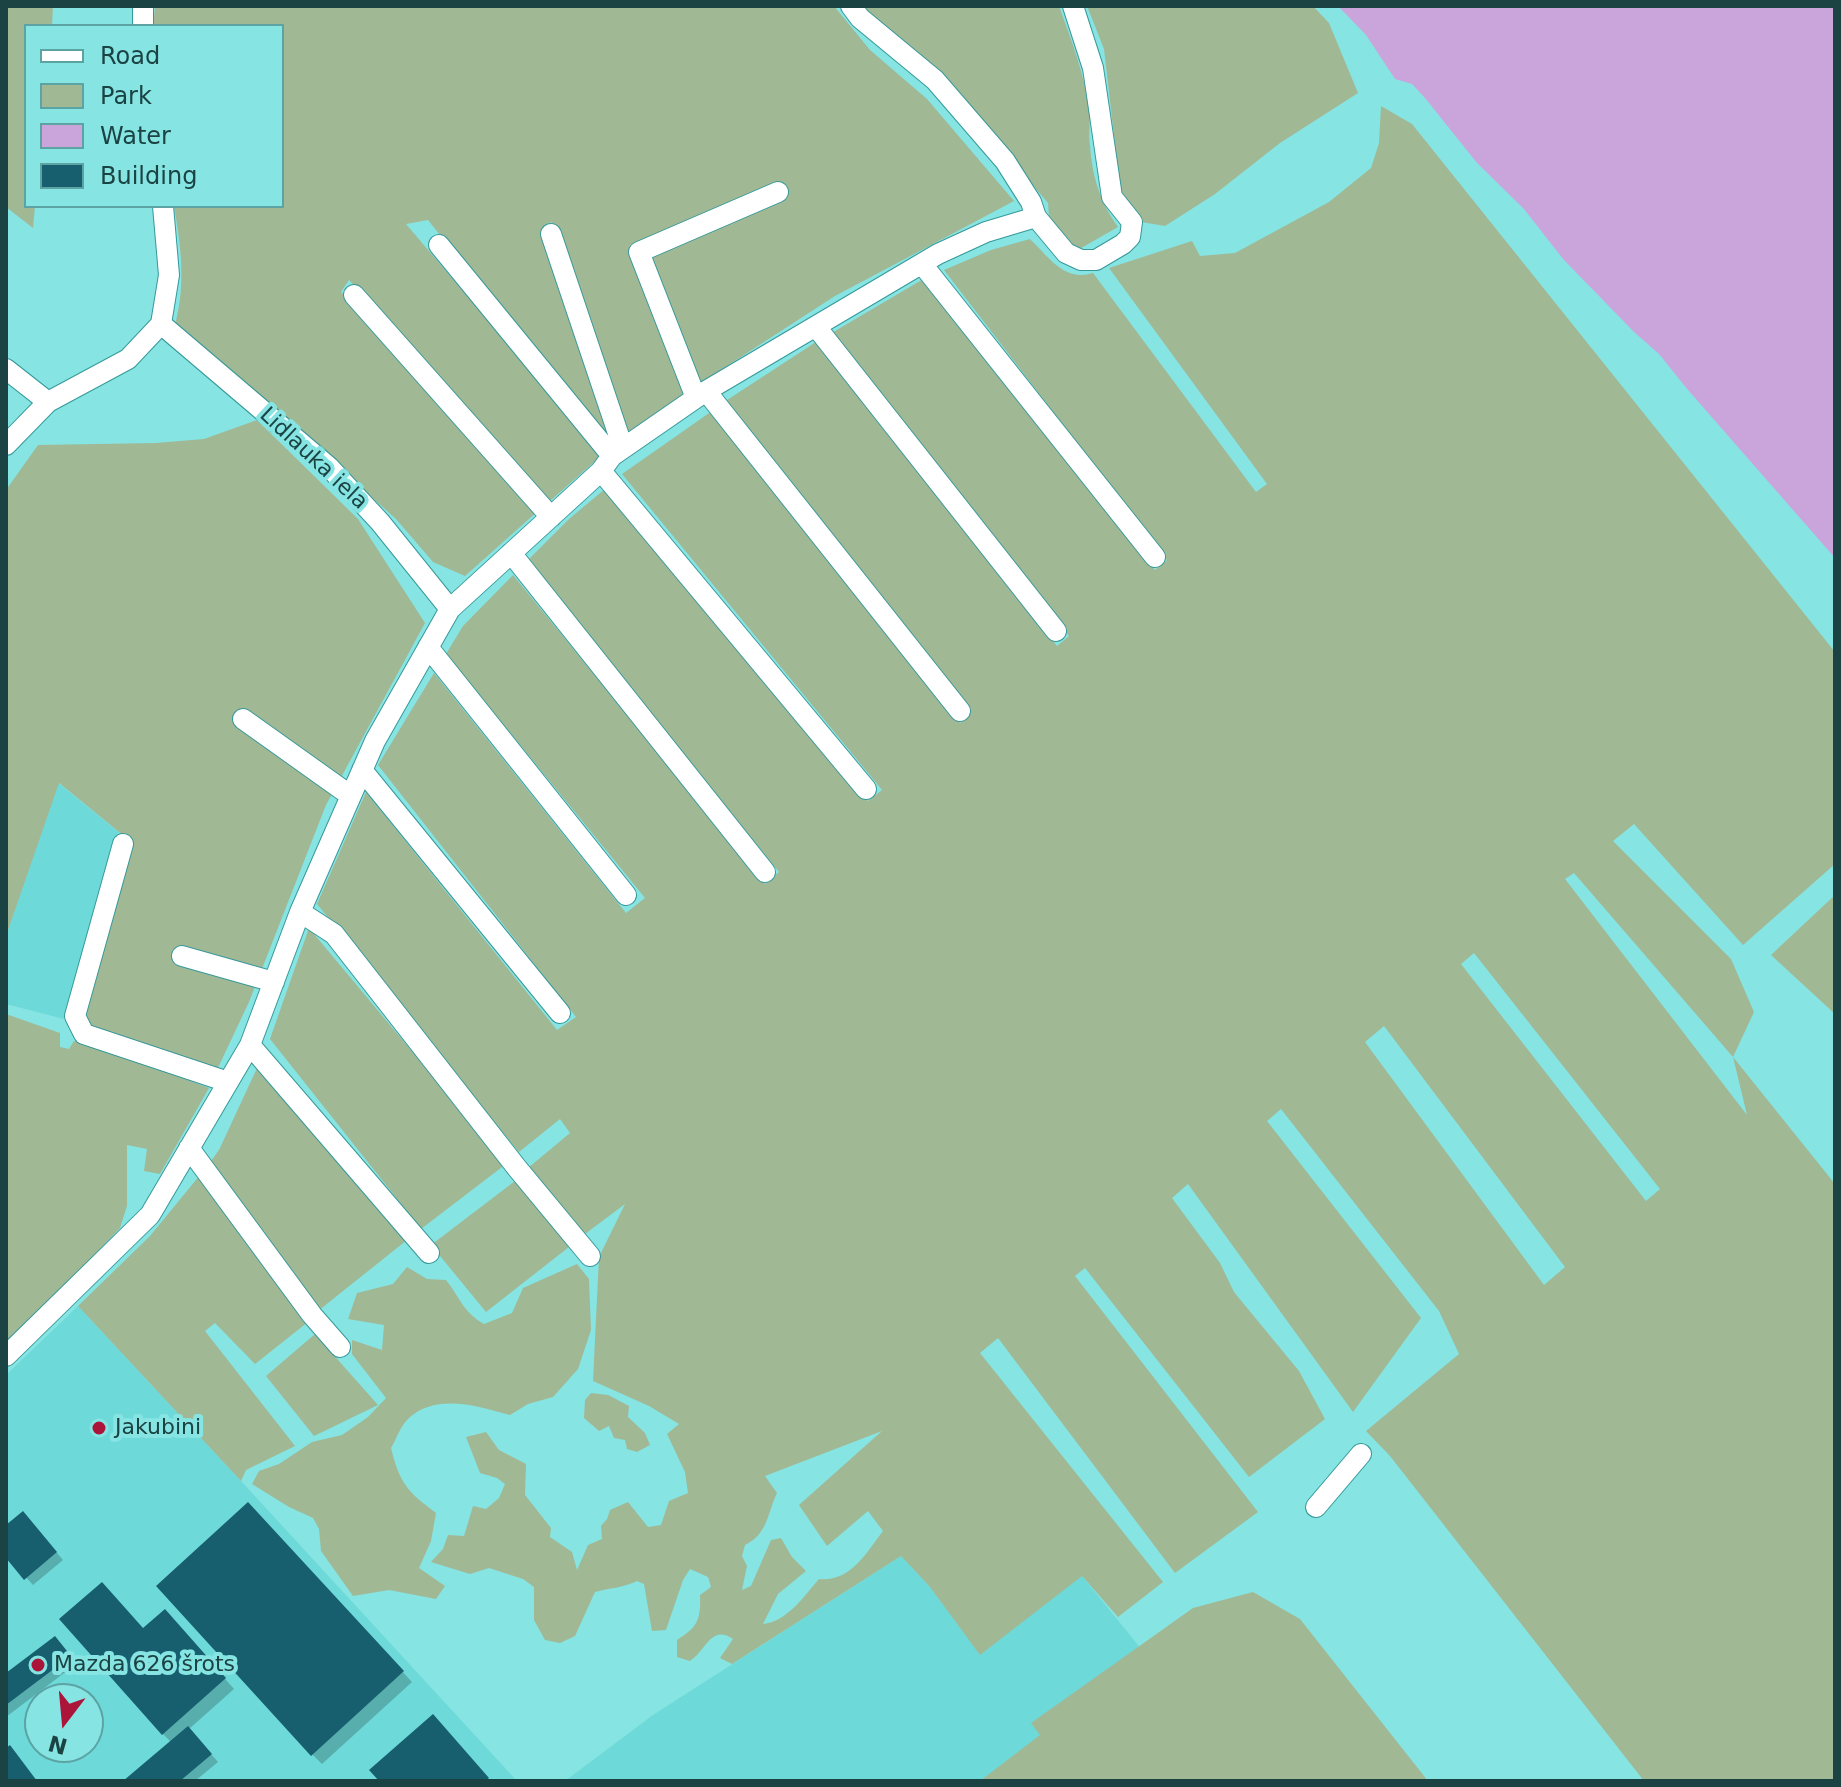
<!DOCTYPE html>
<meta charset="utf-8">
<style>
body{margin:0}
#map{position:relative;width:1841px;height:1787px;overflow:hidden;background:#86e4e3;font-family:"DejaVu Sans",sans-serif}
canvas{display:block}
.frame{position:absolute;inset:0;border:8px solid #1b4343;pointer-events:none}
.legend{position:absolute;left:24px;top:24px;width:260px;height:184px;box-sizing:border-box;background:#86e4e3;border:2px solid #5ba4a3;margin:0;padding:10px 14px;list-style:none;font-size:24px;color:#1b4343}
.legend li{display:flex;align-items:center;gap:16px;height:40px}
.legend b{width:40px;border:2px solid #5ba4a3}
.north{position:absolute;left:24px;top:1683px;width:80px;height:80px;box-sizing:border-box;background:#86e4e3;border:2px solid #5ba4a3;border-radius:50%;rotate:196deg;font-size:22px;font-weight:700;line-height:32px;text-align:center;color:#1b4343}
.north::after{content:'';display:block;margin:auto;width:28px;height:36px;background:#ab153a;clip-path:polygon(50% 0,100% 100%,50% 72%,0 100%)}
</style>
<div id="map">
<canvas width="1841" height="1787"></canvas>
<div class="frame"></div>
<ul class="legend">
<li><b style="height:10px;background:#fff"></b>Road</li>
<li><b style="height:22px;background:#a1b895"></b>Park</li>
<li><b style="height:22px;background:#caa5db"></b>Water</li>
<li><b style="height:22px;background:#175f6e"></b>Building</li>
</ul>
<div class="north">N</div>
</div>
<script>
const c = document.querySelector('canvas').getContext('2d');
c.lineJoin = 'round';
function paint(path, color) { c.fillStyle = color; c.fill(path, 'evenodd'); }
function stroke(path, color, width, dash) { c.strokeStyle = color; c.lineWidth = width; c.lineCap = dash ? 'butt' : 'round'; c.setLineDash(dash || []); c.stroke(path); }
function write(font, color, halo, rows, align = 'center') {
  c.font = font + ' "DejaVu Sans",sans-serif'; c.lineWidth = 8; c.setLineDash([]); c.textBaseline = 'middle'; c.strokeStyle = halo; c.fillStyle = color; for (const [text, x, y, turn = 0] of rows) {
    c.save(); c.translate(x, y); c.rotate((+turn || 0) * Math.PI / 180); c.textAlign = isNaN(turn) ? turn : align; if (halo) c.strokeText(text, 0, 0); c.fillText(text, 0, 0); c.restore();
  }
}
const built = new Path2D(`
 M58 783 121 834 64 1019 6 1004V936Z
 M78 1306 241 1481 517 1781H6V1375ZM40 1699H88V1747H40Z
 M901 1556 930 1587 1082 1576 1181 1698 1074 1781H565L653 1715Z`);
const green = new Path2D(`
 M6 6H53L52 26H26V206H35L33 228 6 207Z
 M155 6H834L870 50 927 99 1014 201 835 296 696 386 632 249 686 392 626 437 552 222 544 225 616 444 610 449 428 220 406 224 602 455 550 501 349 280 341 292 539 510 465 576 433 562 396 519 272 408 175 325C186 284 181 247 174 206H282V26H153Z
 M860 6H1059C1071 39 1084 73 1089 108 1091 120 1088 133 1090 145 1092 176 1100 202 1118 227L1076 251 1049 217 1048 203 950 88Z
 M1087 6H1313L1329 23 1358 93 1280 143 1215 194 1165 226 1141 222 1121 196 1104 49Z
 M1381 106 1412 124 1835 652V864L1743 945 1634 824 1613 841 1731 959 1754 1012 1733 1057 1835 1184V1781H1644L1390 1456 1366 1431 1459 1354 1439 1311 1281 1109 1267 1121 1421 1318 1353 1412 1188 1184 1172 1198 1220 1263 1234 1292 1299 1371 1325 1419 1249 1477 1085 1268 1075 1276 1258 1512 1175 1573 998 1338 980 1353 1163 1582 1118 1617 1082 1576 980 1655 930 1587 901 1556 732 1664 720 1658 733 1639C711 1624 706 1651 690 1661L677 1657V1640C698 1627 701 1619 700 1595L711 1587 708 1577 690 1569 683 1580 666 1630 652 1631 644 1584 637 1581C623 1588 609 1588 595 1592L575 1636 560 1643 545 1640 534 1620V1587L523 1579 489 1568 470 1574 431 1562 443 1549 448 1535 464 1536 473 1506 486 1509 499 1498 505 1484 497 1478 480 1473 466 1437 486 1432 499 1450 526 1464 525 1495 551 1528 550 1537 572 1552 577 1570 588 1545 602 1539 601 1526 607 1519 610 1510 628 1502 648 1527 661 1525 669 1501 688 1493 685 1472 667 1434 679 1424 649 1406 593 1381 599 1257 625 1204 585 1234 528 1168 570 1133 560 1119 519 1152 317 904 366 792 557 1030 576 1017 378 765 434 673 626 913 645 898 446 654 463 626 513 575 765 884 779 872 527 561 569 519 605 489 868 801 882 790 622 474 712 411 960 723 971 713 724 402 816 342 1057 646 1069 636 830 334 925 278 1155 570 1167 560 944 270 991 250 1030 239C1049 257 1064 282 1093 273L1256 492 1267 484 1109 268 1192 241 1200 256 1235 253 1329 202 1371 168 1379 143ZM1574 873 1733 1057 1747 1115 1565 879ZM1474 953 1660 1189 1646 1201 1461 964ZM1384 1026 1565 1267 1544 1285 1365 1042ZM882 1431 799 1505 827 1546 868 1511 883 1531C866 1553 851 1582 819 1579 804 1596 787 1622 763 1624L778 1594 806 1571 792 1557 781 1538 771 1540 751 1586 742 1590 747 1566 742 1556 745 1545C768 1534 767 1514 777 1493L765 1476Z
 M257 420 358 519 425 623 326 805 249 1002 216 1072 88 1024 83 1020 130 841 59 783 6 936V490L38 445 156 443 204 439Z
 M1835 895V1014L1771 955Z
 M309 928 506 1164 421 1229 270 1039Z
 M6 1014 60 1033V1047L69 1049 74 1041 89 1043 209 1088 160 1174 144 1171 147 1149 127 1145V1206L120 1228 6 1347Z
 M258 1066 407 1240 318 1311 211 1161 219 1150Z
 M200 1175 308 1322 255 1364 215 1323 205 1331 295 1446 246 1470 241 1481 78 1306 150 1236Z
 M519 1178 569 1247 486 1312 431 1245Z
 M577 1264 589 1279 591 1330 578 1369 553 1397 528 1404 510 1415C478 1406 434 1392 407 1420 400 1427 396 1440 391 1448 400 1484 407 1491 436 1513L431 1541 419 1568 445 1586 436 1599 389 1590 353 1596 321 1551 319 1529 313 1518 289 1507 252 1484 259 1471 279 1464 312 1442 342 1435 368 1417 386 1398 352 1354V1340L382 1350 384 1325 348 1319 357 1293 393 1284 407 1267 427 1279 446 1280C461 1299 463 1312 484 1324L512 1313 523 1288Z
 M315 1334 378 1405 314 1436 266 1376Z
 M591 1393 608 1395 629 1406 628 1417 645 1433 650 1445 637 1452 627 1449 625 1440 614 1438 609 1426 599 1431 584 1418 585 1400Z
 M1253 1592 1300 1619 1428 1781H980L1040 1735 1031 1723 1193 1608Z`);
const water = new Path2D(`
 M1338 6H1835V558L1688 390 1659 354 1634 332 1563 259 1524 209 1477 163 1425 98 1412 84 1395 79 1366 35Z`);
const shadow = new Path2D(`
 M258 1514 412 1682 322 1764 312 1754Z
 M30 1521 63 1560 33 1585 6 1555V1528Z
 M174 1621 234 1689 189 1729 218 1762 195 1781H126L172 1743 163 1734 143 1630Z
 M62 1646 76 1664 6 1717V1676Z`);
const building = new Path2D(`
 M248 1502 404 1671 311 1756 156 1586Z
 M23 1511 57 1552 24 1580 6 1558V1525Z
 M102 1582 143 1628 165 1609 226 1678 162 1735 59 1619Z
 M55 1636 71 1656 6 1705V1673Z
 M433 1714 489 1778 485 1781H379L369 1770Z
 M188 1726 212 1754 180 1781H123Z
 M10 1745 37 1781H6V1748Z`);
const minor = new Path2D(`
 M851 6 860 18 935 80 1005 161 1031 202 1036 217 1066 253 1081 260H1096L1123 244 1130 237 1132 222 1112 197 1093 68 1073 6
 M143 26V6
 M551 234 623 448
 M439 245 612 456
 M922 264 1155 557
 M354 295 551 517
 M161 324 329 467 380 522 450 609
 M817 328 1056 631
 M6 369 48 402
 M706 391 960 711
 M696 398 639 252 778 192
 M6 445 48 402 128 359 161 324 169 275 163 206
 M601 471 866 789
 M511 553 765 872
 M428 647 626 895
 M243 719 351 796
 M362 770 560 1013
 M123 844 75 1016 84 1034 228 1082
 M300 912 334 934 517 1168 590 1256
 M182 956 274 982
 M250 1045 429 1253
 M189 1148 312 1315 340 1347
 M6 1356 150 1215 250 1045 300 912 375 741 450 609 601 471 612 456 706 391 938 254 986 232 1036 217
 M1316 1507 1361 1454`);
const markers = [
 [99,1428,8,"#ab153a"],
 [38,1665,8,"#ab153a"]
];
const streetNames = [
 ["Lidlauka iela",313,459,43]
];
const poiNames = [
 ["Jakubini",115,1428],
 ["Mazda 626 šrots",54,1665]
];
paint(built, '#6ed9d9');
paint(green, '#a1b895');
paint(water, '#caa5db');
paint(shadow, '#0003');
paint(building, '#175f6e');
stroke(minor, '#369999', 22);
stroke(minor, '#fff', 20);
for (const [x, y, r, color] of markers) { const dot = new Path2D(); dot.arc(x, y, r, 0, 2 * Math.PI); c.fillStyle = color; c.fill(dot); stroke(dot, '#86e4e3', 3); }
write('22px', '#1b4343', '#86e4e3', streetNames);
write('22px', '#1b4343', '#86e4e3', poiNames, 'left');
</script>
